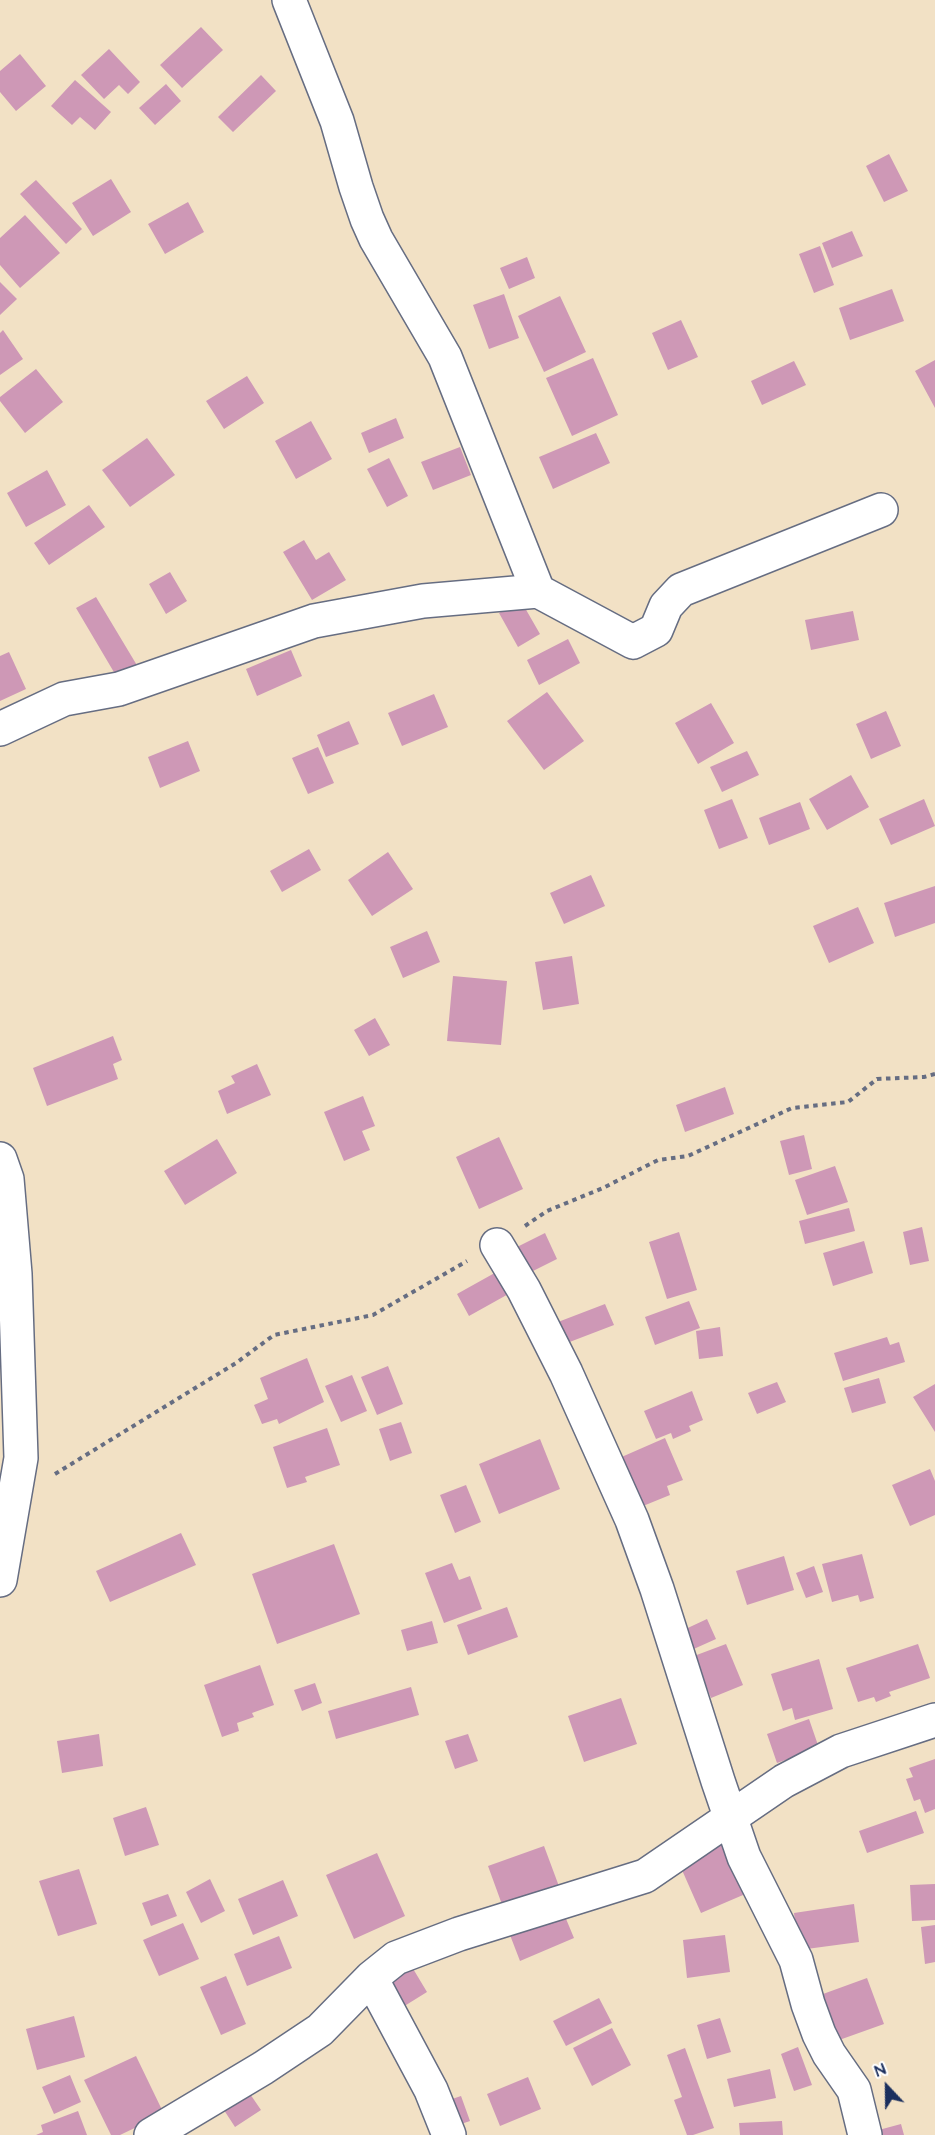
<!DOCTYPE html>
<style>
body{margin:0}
#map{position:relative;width:935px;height:2135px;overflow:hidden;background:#f2e1c5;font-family:"Architects Daughter",sans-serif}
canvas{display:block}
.north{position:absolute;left:857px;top:2057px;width:60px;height:60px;-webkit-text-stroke:4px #fff;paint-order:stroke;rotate:338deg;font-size:16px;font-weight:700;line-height:24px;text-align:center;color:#1b2f5e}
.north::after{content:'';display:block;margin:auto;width:21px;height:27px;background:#1b2f5e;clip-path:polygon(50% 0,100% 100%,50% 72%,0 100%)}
</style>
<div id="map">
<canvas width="935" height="2135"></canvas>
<div class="north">N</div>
</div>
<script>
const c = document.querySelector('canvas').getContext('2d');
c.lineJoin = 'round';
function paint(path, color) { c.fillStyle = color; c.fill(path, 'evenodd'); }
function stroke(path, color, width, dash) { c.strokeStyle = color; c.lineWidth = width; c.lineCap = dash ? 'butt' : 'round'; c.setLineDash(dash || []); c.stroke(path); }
const building = new Path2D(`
 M201 27 223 50 182 88 160 65Z
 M109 49 140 82 128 94 119 85 104 99 81 75Z
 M20 54 46 86 16 111 0 92V71Z
 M261 75 276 91 233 132 218 117Z
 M75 80 111 112 95 130 80 117 72 125 51 106Z
 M166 84 181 101 155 125 139 108Z
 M889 154 908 191 884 202 866 166Z
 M111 179 131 212 93 236 72 203Z
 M36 180 82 229 66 244 20 194Z
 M188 202 204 232 165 254 148 224Z
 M25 215 60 253 20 288 0 265V238Z
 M852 231 863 256 832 268 822 243Z
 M820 246 834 285 814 293 799 254Z
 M527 257 535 278 509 289 500 268Z
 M0 282 17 299 0 315Z
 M892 289 904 321 850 340 839 308Z
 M504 294 519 338 489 349 473 305Z
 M560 296 586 352 544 372 518 316Z
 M681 320 698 357 668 370 652 333Z
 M3 330 23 359 0 375V333Z
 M593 358 618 415 572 436 546 378Z
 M935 360V408L915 371Z
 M794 361 806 385 762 405 751 381Z
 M36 369 63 402 25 433 0 401V397Z
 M247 376 264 403 224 429 206 401Z
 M396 418 404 438 369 453 361 433Z
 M311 421 332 459 296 479 275 441Z
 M596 433 610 463 553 489 539 457Z
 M147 438 175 475 130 507 102 470Z
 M460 447 471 475 433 490 421 462Z
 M389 458 408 496 387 507 367 469Z
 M47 470 66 505 26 527 7 493Z
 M89 505 105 527 49 565 34 543Z
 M304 540 316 560 329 552 346 580 312 600 283 552Z
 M170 572 187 601 166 614 149 584Z
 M96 597 138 667 118 679 76 608Z
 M521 601 540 634 518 647 499 613Z
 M853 611 859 640 811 650 805 620Z
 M568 639 580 663 539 685 527 660Z
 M291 650 302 676 257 696 246 669Z
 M9 652 26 689 0 701V656Z
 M547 692 584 741 544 770 507 721Z
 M434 694 448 727 402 746 388 713Z
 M711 703 734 743 698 764 675 723Z
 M886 711 901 746 871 759 856 724Z
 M349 721 359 744 326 757 317 735Z
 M188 741 200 771 160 788 148 757Z
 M318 747 334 783 308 794 292 758Z
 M747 751 759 775 722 792 710 767Z
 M851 775 869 807 827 830 809 799Z
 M732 799 748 838 719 849 704 810Z
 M924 799 935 826 891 845 879 819Z
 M800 802 810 829 769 845 759 818Z
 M309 849 321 870 282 892 270 871Z
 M388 852 413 889 372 916 348 880Z
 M591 875 605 906 564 924 550 893Z
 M935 886V923L895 937 884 903Z
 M858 907 874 943 829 963 813 926Z
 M427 931 440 962 403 978 390 947Z
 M572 956 579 1004 543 1010 535 962Z
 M453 976 507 981 501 1045 447 1041Z
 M375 1018 390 1045 369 1056 354 1030Z
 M113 1036 122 1060 113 1064 118 1079 47 1106 33 1068Z
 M257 1064 271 1095 227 1114 218 1091 235 1083 231 1076Z
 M725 1087 734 1114 685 1132 676 1105Z
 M363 1096 375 1126 362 1131 370 1150 344 1161 324 1112Z
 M804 1135 812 1169 789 1175 780 1141Z
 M499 1137 523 1189 479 1209 456 1157Z
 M217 1139 237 1173 185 1205 164 1171Z
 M835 1166 848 1202 807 1215 795 1180Z
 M849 1208 855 1231 805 1244 799 1221Z
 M922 1227 929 1261 910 1265 903 1232Z
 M679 1232 697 1290 667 1299 649 1242Z
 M545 1233 557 1259 525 1275 513 1249Z
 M864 1241 873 1273 833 1286 823 1253Z
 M500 1270 512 1292 469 1316 457 1294Z
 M689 1301 700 1328 655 1345 645 1317Z
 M605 1304 614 1325 567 1343 558 1322Z
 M720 1327 723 1356 699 1359 696 1331Z
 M887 1337 890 1345 899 1342 905 1362 843 1381 834 1353Z
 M307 1358 324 1402 279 1424 277 1419 262 1424 254 1405 268 1399 260 1378Z
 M388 1366 403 1404 377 1415 361 1377Z
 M352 1375 367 1411 341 1422 325 1386Z
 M879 1378 886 1403 852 1413 844 1388Z
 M777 1382 786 1402 757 1414 748 1393Z
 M935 1384V1432L913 1397Z
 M692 1391 703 1420 689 1426 691 1431 673 1439 671 1433 656 1439 644 1411Z
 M401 1422 412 1453 390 1461 379 1429Z
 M327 1428 340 1465 305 1477 307 1482 287 1488 273 1447Z
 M665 1438 683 1480 667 1486 670 1495 643 1506 617 1459Z
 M540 1439 560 1489 499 1514 479 1464Z
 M930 1469 935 1481V1515L910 1526 892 1485Z
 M466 1485 481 1522 455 1533 440 1495Z
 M181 1533 196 1565 110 1602 96 1571Z
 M334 1544 360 1614 277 1644 252 1574Z
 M862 1554 874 1598 860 1602 858 1595 832 1602 822 1564Z
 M784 1556 794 1590 747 1605 736 1571Z
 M452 1563 459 1580 470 1576 482 1609 444 1623 425 1573Z
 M814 1566 823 1592 806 1598 796 1573Z
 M507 1607 518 1637 468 1655 457 1625Z
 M707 1619 716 1639 687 1652 677 1633Z
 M432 1621 438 1643 407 1651 401 1630Z
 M726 1644 743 1685 711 1698 694 1656Z
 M918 1644 930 1678 889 1692 891 1696 876 1702 874 1697 858 1702 846 1668Z
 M819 1659 833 1709 795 1720 792 1708 783 1711 771 1674Z
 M260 1665 274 1705 252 1713 254 1717 237 1723 239 1731 222 1737 204 1685Z
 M315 1683 322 1703 302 1711 294 1690Z
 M411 1687 419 1715 336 1739 328 1711Z
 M621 1698 637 1744 584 1762 568 1716Z
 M809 1719 819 1748 777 1763 767 1734Z
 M99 1734 103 1766 62 1773 57 1741Z
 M468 1734 478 1761 455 1769 445 1741Z
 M935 1759V1809L925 1813 920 1799 914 1801 906 1779 913 1777 909 1768Z
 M146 1807 159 1845 125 1856 113 1818Z
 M916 1811 924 1833 867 1853 859 1831Z
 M727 1840 750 1892 701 1913 678 1861Z
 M544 1846 560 1889 504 1910 488 1866Z
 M377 1853 405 1916 354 1939 326 1875Z
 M79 1869 97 1924 58 1936 39 1881Z
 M210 1879 225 1911 201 1923 186 1892Z
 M283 1880 298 1916 253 1935 238 1899Z
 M935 1884V1920L912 1921 910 1885Z
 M168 1894 177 1916 151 1926 142 1903Z
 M854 1904 859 1942 799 1950 794 1913Z
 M564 1914 574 1938 520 1961 510 1935Z
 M183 1923 199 1959 159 1976 143 1940Z
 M935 1925V1962L925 1964 921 1927Z
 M725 1935 730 1972 687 1978 683 1940Z
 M279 1936 292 1968 247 1986 234 1954Z
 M412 1967 427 1992 398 2010 382 1986Z
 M226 1976 246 2024 221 2035 200 1987Z
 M867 1978 884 2024 828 2044 812 1998Z
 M599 1998 612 2023 566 2046 553 2021Z
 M74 2016 85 2057 37 2070 26 2029Z
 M720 2018 731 2052 707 2059 697 2025Z
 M612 2028 631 2065 592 2086 573 2048Z
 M798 2047 812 2085 794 2091 781 2054Z
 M685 2048 714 2128 693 2135H687L674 2100 682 2097 667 2055Z
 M136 2056 164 2114 120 2135H111L84 2080Z
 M770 2069 776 2098 734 2107 727 2079Z
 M70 2075 81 2102 54 2114 42 2087Z
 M528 2077 541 2109 500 2126 487 2094Z
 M248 2091 261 2110 235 2127 222 2107Z
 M461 2096 470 2121 452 2127 443 2102Z
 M78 2111 87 2135H36L43 2132 41 2125Z
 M782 2121 783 2135H740L739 2123Z
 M901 2124 904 2135H877L875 2131Z`);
const path = new Path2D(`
 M525 1226 547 1211 603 1188 658 1160 688 1156 792 1108 848 1102 877 1079 924 1077 935 1074
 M55 1474 236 1363 274 1335 373 1315 467 1261`);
const minor = new Path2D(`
 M289 0 337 121 356 187 367 219 376 239 445 357 538 591
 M0 729 64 699 119 689 314 621 423 601 538 591 633 642 656 630 666 606 681 590 881 510
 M0 1159 7 1179 15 1274 21 1458 0 1580
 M497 1245 524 1290 566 1373 632 1520 657 1589 718 1781 744 1857 796 1960 808 2004 819 2034 829 2054 854 2090 865 2135
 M371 1978 431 2090 449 2135
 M151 2135 263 2068 320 2030 371 1978 396 1958 459 1934 645 1876 784 1781 841 1751 935 1720`);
paint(building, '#ce98b6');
stroke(minor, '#666d82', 36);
stroke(path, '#666d82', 4, [4.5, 4.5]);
stroke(minor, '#fff', 33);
</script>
